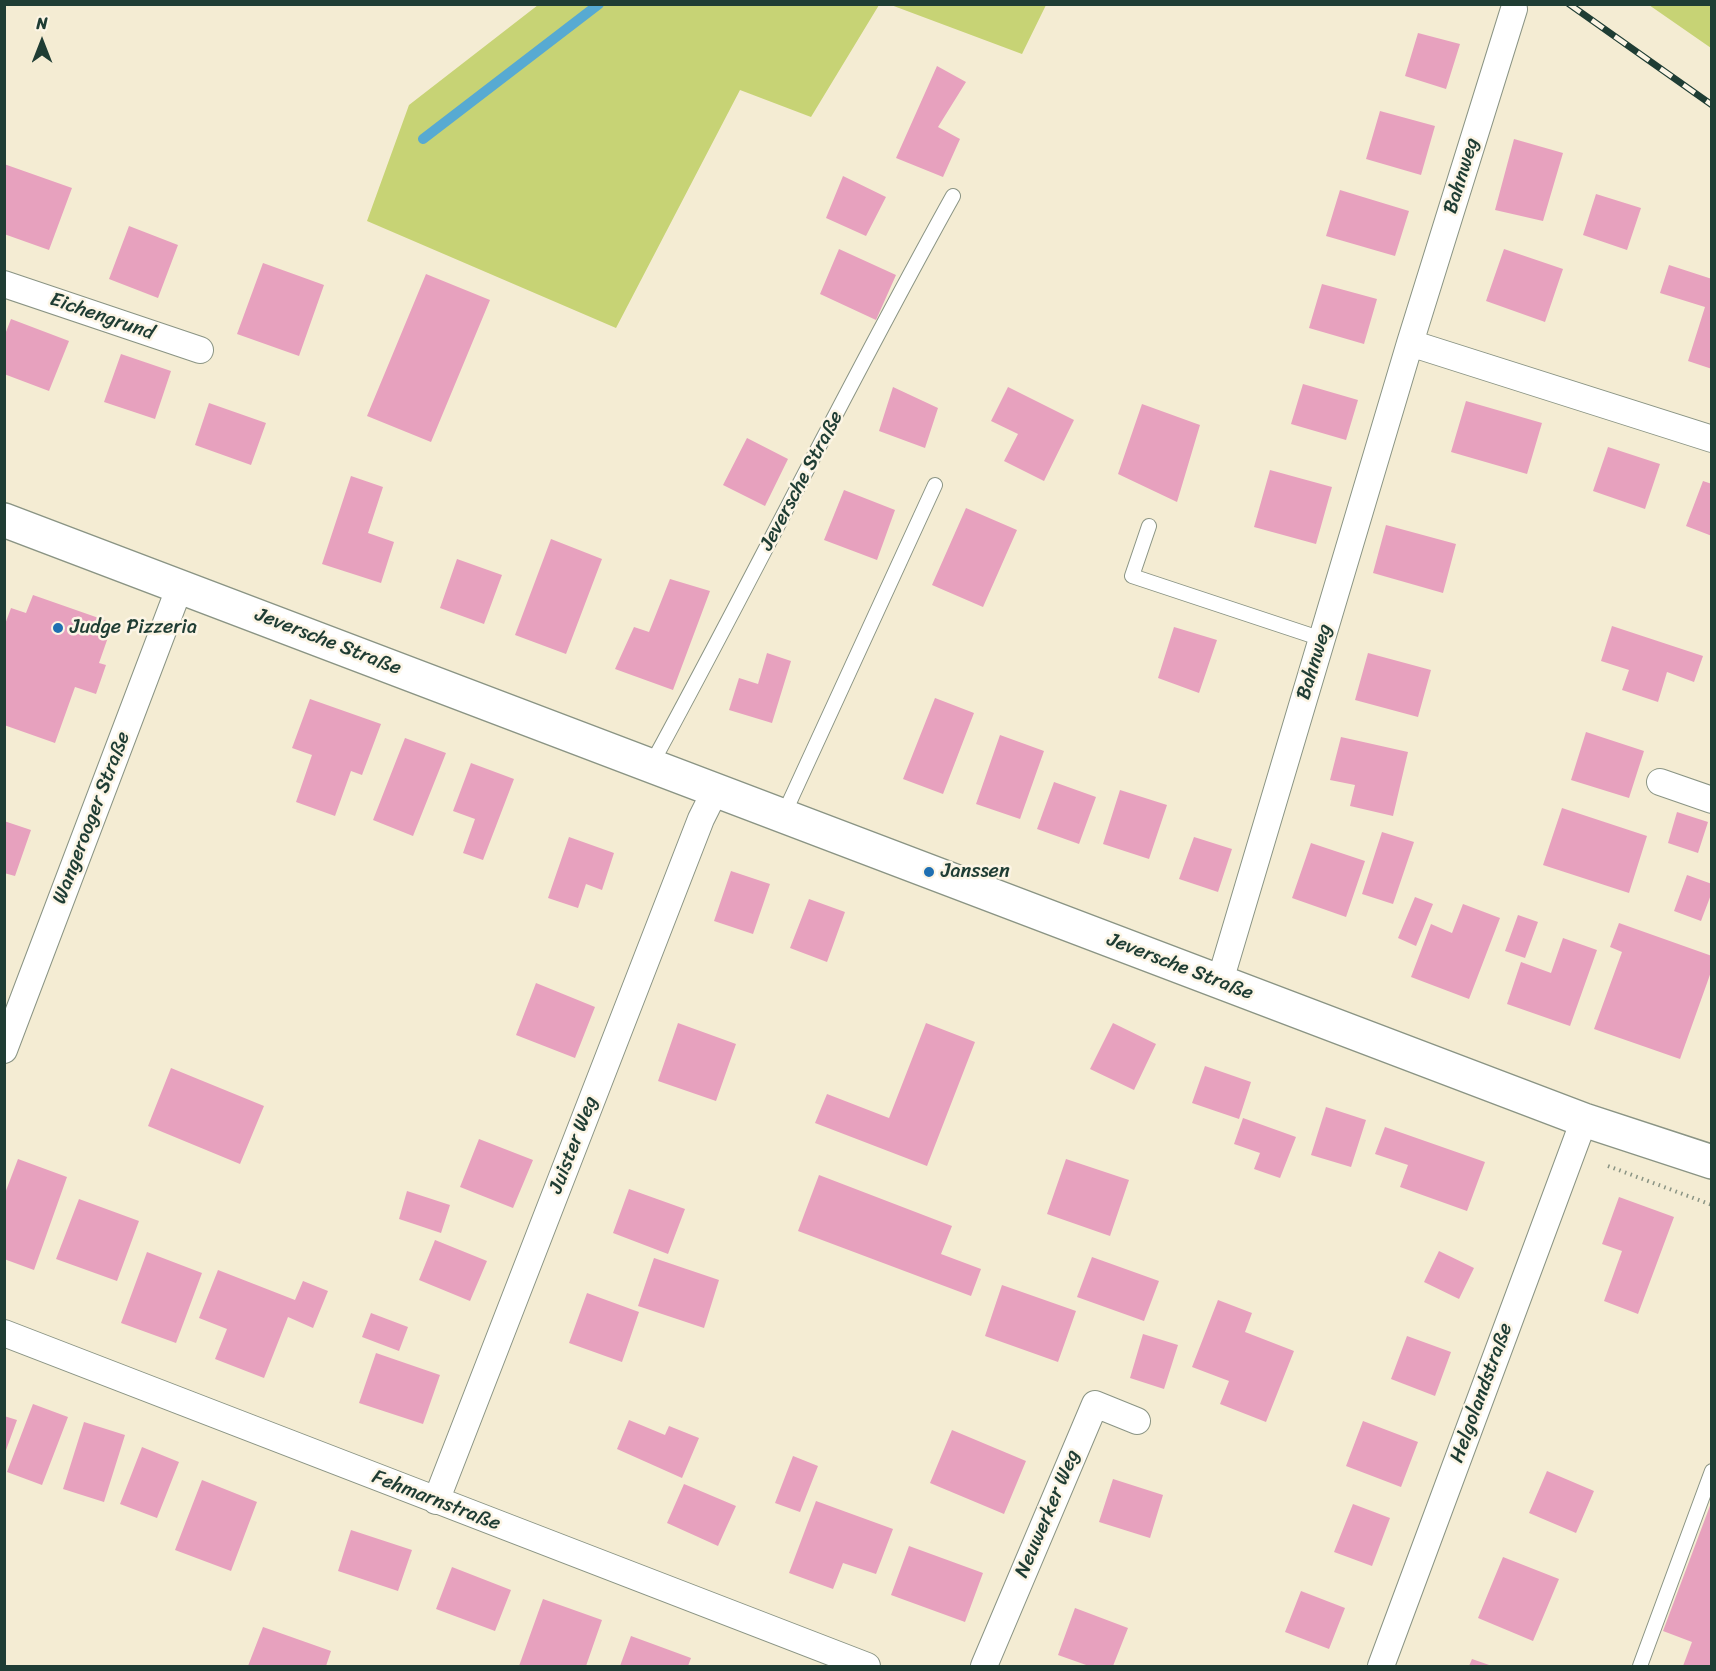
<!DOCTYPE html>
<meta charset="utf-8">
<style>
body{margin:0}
#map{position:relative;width:1716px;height:1671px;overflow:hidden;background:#f4ecd3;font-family:Sriracha,sans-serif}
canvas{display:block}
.frame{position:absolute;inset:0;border:6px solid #1f3d34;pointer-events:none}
.north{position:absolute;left:12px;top:12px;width:60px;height:60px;-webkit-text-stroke:4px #fcf5e5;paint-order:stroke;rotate:0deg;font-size:16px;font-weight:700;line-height:24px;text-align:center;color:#1f3d34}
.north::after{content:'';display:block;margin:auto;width:21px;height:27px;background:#1f3d34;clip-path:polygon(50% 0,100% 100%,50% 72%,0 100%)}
</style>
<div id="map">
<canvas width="1716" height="1671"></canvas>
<div class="frame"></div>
<div class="north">N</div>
</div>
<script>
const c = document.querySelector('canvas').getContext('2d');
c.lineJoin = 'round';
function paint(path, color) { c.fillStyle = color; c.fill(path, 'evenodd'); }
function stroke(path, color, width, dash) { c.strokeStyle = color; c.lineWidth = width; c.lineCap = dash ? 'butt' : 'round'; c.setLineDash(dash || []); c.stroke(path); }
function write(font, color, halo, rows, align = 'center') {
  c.font = font + ' Sriracha,sans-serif'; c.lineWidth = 5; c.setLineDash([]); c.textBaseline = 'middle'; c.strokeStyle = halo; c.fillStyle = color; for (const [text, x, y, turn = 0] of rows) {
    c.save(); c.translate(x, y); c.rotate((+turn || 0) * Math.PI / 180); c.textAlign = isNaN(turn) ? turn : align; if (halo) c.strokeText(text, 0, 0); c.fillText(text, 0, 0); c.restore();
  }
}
const green = new Path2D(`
 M538 5V4L879 5 811 117 740 90 616 328 367 221 409 105Z
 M891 5H1046L1022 54Z
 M1649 5H1711V48Z`);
const stream = new Path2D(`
 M423 139 599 4`);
const building = new Path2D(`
 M1418 33 1460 44 1446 89 1405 76Z
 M937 66 966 82 938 127 960 139 943 177 896 158Z
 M1380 111 1435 126 1421 175 1366 159Z
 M1514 139 1563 153 1543 221 1495 210Z
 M4 164 72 188 49 250 4 234Z
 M843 176 886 197 866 236 826 218Z
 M1340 190 1409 211 1395 256 1326 236Z
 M1596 194 1641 208 1627 250 1583 235Z
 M129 226 178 245 158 298 109 279Z
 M839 249 896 275 876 320 820 294Z
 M1504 249 1563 269 1545 322 1486 301Z
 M263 263 324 285 299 356 237 334Z
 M1669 265 1712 279V369L1688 361 1705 307 1660 293Z
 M426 274 490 300 431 442 367 416Z
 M1322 284 1377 299 1364 344 1309 328Z
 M11 319 69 341 49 391 4 374V337Z
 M121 354 171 371 155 419 104 402Z
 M1303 384 1358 400 1346 440 1291 424Z
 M893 387 938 408 925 448 879 431Z
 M1008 387 1074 420 1044 481 1004 461 1018 434 991 421Z
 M1466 401 1542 423 1527 474 1451 452Z
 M209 403 266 423 251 465 195 445Z
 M1142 404 1200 425 1177 502 1118 474Z
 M747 438 788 459 765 506 723 485Z
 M1608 447 1660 464 1645 509 1593 491Z
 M1270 470 1332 487 1316 544 1254 527Z
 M351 476 383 487 368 533 394 542 381 583 322 564Z
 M1703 481 1712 484V536L1686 526Z
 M844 490 895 510 877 560 824 540Z
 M966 508 1017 530 983 607 932 585Z
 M1386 525 1456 544 1443 593 1373 573Z
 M551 539 602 559 566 654 515 635Z
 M457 559 502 575 484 624 440 608Z
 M670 579 710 591 673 690 615 669 634 627 649 632Z
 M33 595 113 623 99 663 106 665 96 694 75 687 55 743 4 725V627L11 608 26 613Z
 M1612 626 1703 656 1694 682 1667 672 1658 702 1622 690 1629 670 1601 661Z
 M1174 627 1217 640 1199 693 1158 678Z
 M767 653 791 661 772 723 729 710 739 678 758 684Z
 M1368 653 1431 670 1418 717 1355 700Z
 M935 698 974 713 943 794 903 779Z
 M310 699 381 724 362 775 351 771 335 816 296 802 312 755 292 748Z
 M1586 732 1644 751 1629 798 1571 780Z
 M1000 735 1044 751 1020 819 976 804Z
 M1341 737 1408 752 1393 816 1350 806 1355 785 1330 780Z
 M405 738 446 753 413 836 373 820Z
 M471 763 514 779 483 860 463 853 475 819 453 811Z
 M1054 782 1096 797 1079 844 1037 829Z
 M1120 790 1167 805 1149 859 1103 844Z
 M1562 808 1647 836 1629 893 1543 865Z
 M1677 812 1708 822 1698 853 1668 843Z
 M4 821 31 830 15 876 4 873Z
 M1382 832 1414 842 1393 904 1362 894Z
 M569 837 614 853 602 890 586 884 578 908 548 898Z
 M1194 837 1232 849 1218 892 1179 879Z
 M1311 843 1365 861 1346 917 1292 898Z
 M731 871 770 884 753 934 714 921Z
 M1687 875 1712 884V892L1701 921 1674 911Z
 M1415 897 1433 904 1416 946 1398 938Z
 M809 899 845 912 827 962 790 948Z
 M1463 904 1500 918 1469 999 1411 977 1431 924 1452 933Z
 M1518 915 1538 922 1525 958 1505 951Z
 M1619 923 1712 956V969L1680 1059 1594 1029 1622 952 1610 947Z
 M1563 938 1597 950 1570 1026 1507 1004 1521 962 1551 973Z
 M536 983 595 1007 575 1058 516 1035Z
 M678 1023 736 1044 716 1101 658 1081Z
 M926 1023 975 1042 927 1166 815 1123 827 1094 889 1118Z
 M1113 1023 1156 1044 1134 1090 1090 1069Z
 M1205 1066 1251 1082 1239 1119 1192 1103Z
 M171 1068 264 1106 240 1164 148 1126Z
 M1326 1107 1366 1120 1351 1167 1311 1155Z
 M1243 1118 1296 1137 1280 1178 1254 1169 1260 1153 1234 1144Z
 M1385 1127 1485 1162 1467 1211 1400 1187 1408 1165 1375 1154Z
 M479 1139 533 1160 513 1208 460 1187Z
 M18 1159 67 1177 34 1270 4 1259V1196Z
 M1066 1159 1129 1180 1110 1236 1047 1214Z
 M819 1175 952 1226 941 1254 981 1269 971 1296 798 1231Z
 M629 1189 685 1209 668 1254 613 1233Z
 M407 1191 450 1205 441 1233 399 1219Z
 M1619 1197 1674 1217 1638 1314 1604 1301 1622 1251 1602 1244Z
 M79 1199 139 1221 117 1281 56 1259Z
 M435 1240 487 1261 470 1301 419 1280Z
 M1439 1251 1474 1268 1459 1299 1424 1282Z
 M147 1252 202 1273 176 1343 121 1323Z
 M1092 1257 1159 1281 1144 1321 1077 1297Z
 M654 1258 719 1280 704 1328 638 1306Z
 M218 1270 295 1300 303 1281 328 1291 313 1328 288 1317 264 1378 215 1359 227 1329 199 1318Z
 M1002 1285 1076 1311 1058 1362 985 1336Z
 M587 1293 639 1312 622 1362 569 1343Z
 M1218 1300 1252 1313 1245 1332 1294 1351 1266 1422 1220 1404 1229 1381 1192 1367Z
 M371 1313 408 1327 399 1351 362 1337Z
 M1143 1334 1178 1345 1164 1389 1130 1378Z
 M1407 1336 1451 1352 1435 1396 1391 1379Z
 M376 1353 440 1375 423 1424 359 1403Z
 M33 1404 68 1417 42 1485 7 1472Z
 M4 1416 17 1420 5 1453H4Z
 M629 1420 665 1435 669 1426 699 1438 682 1478 617 1449Z
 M1363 1421 1418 1442 1401 1487 1346 1466Z
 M84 1422 125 1435 104 1502 63 1489Z
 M952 1430 1026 1461 1004 1514 930 1483Z
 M142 1447 179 1462 157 1518 120 1504Z
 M793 1456 818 1466 800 1512 775 1503Z
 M1547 1471 1594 1491 1576 1533 1529 1513Z
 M1113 1479 1163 1495 1150 1538 1099 1522Z
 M202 1480 257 1502 231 1571 175 1550Z
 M684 1484 736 1506 718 1546 667 1523Z
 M816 1501 893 1529 876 1574 843 1563 833 1589 789 1573Z
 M1711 1503 1712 1666H1683L1692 1642 1663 1631Z
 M1353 1504 1390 1518 1372 1566 1334 1552Z
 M351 1530 412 1550 398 1591 338 1571Z
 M909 1546 983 1573 965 1622 891 1595Z
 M1503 1557 1559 1579 1533 1641 1478 1618Z
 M452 1567 511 1590 495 1631 436 1609Z
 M1301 1591 1345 1608 1329 1649 1285 1632Z
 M543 1599 602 1620 586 1666H519Z
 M1075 1608 1128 1628 1113 1666H1089L1058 1655Z
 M263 1627 331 1651 326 1666H248Z
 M631 1636 691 1658 688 1666H620Z
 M1472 1659 1492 1666H1469Z`);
const path = new Path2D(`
 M1608 1166 1712 1205`);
const service = new Path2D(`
 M1149 526 1132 576 1322 639
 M651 765C754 577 848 384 953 196
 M783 816 935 485
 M1640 1666 1712 1471`);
const minor = new Path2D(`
 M4 284 200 350
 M1410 343 1712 439
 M1660 782 1712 800
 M1220 981 1410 343 1514 9
 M4 1050 180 586
 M4 1333 867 1666
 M436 1501 701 819 716 789
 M984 1666 1095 1404 1137 1421
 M1381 1666 1584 1120`);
const tertiary = new Path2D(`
 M4 520 1584 1120 1712 1162`);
const rail = new Path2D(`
 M1569 4 1712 105`);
const markers = [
 [58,628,6,"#1f6fb2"],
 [929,872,6,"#1f6fb2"]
];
const streetNames = [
 ["Bahnweg",1462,176,-73],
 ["Eichengrund",102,317,19],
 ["Jeversche Straße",802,481,-62],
 ["Jeversche Straße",328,642,21],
 ["Bahnweg",1315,662,-73],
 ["Wangerooger Straße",92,818,-69],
 ["Jeversche Straße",1180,967,21],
 ["Juister Weg",574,1145,-69],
 ["Helgolandstraße",1482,1393,-70],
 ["Fehmarnstraße",436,1501,21],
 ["Neuwerker Weg",1048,1514,-67]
];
const poiNames = [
 ["Judge Pizzeria",70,628],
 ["Janssen",941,872]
];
paint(green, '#c7d375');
stroke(stream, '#57aad2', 10);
paint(building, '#e7a1be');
stroke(service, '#8a9484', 16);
stroke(minor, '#8a9484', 28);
stroke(tertiary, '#8a9484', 36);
stroke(path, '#8a9484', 4, [1.5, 4.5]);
stroke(service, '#fff', 14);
stroke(minor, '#fff', 26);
stroke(tertiary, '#fff', 33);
stroke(rail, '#1f3d34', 7);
stroke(rail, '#fcf5e5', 4.5, [14]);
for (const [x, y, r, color] of markers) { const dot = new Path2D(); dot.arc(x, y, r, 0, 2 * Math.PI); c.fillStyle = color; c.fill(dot); stroke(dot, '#fcf5e5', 2); }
write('20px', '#1f3d34', '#fcf5e5', streetNames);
write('20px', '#1f3d34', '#fcf5e5', poiNames, 'left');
</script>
